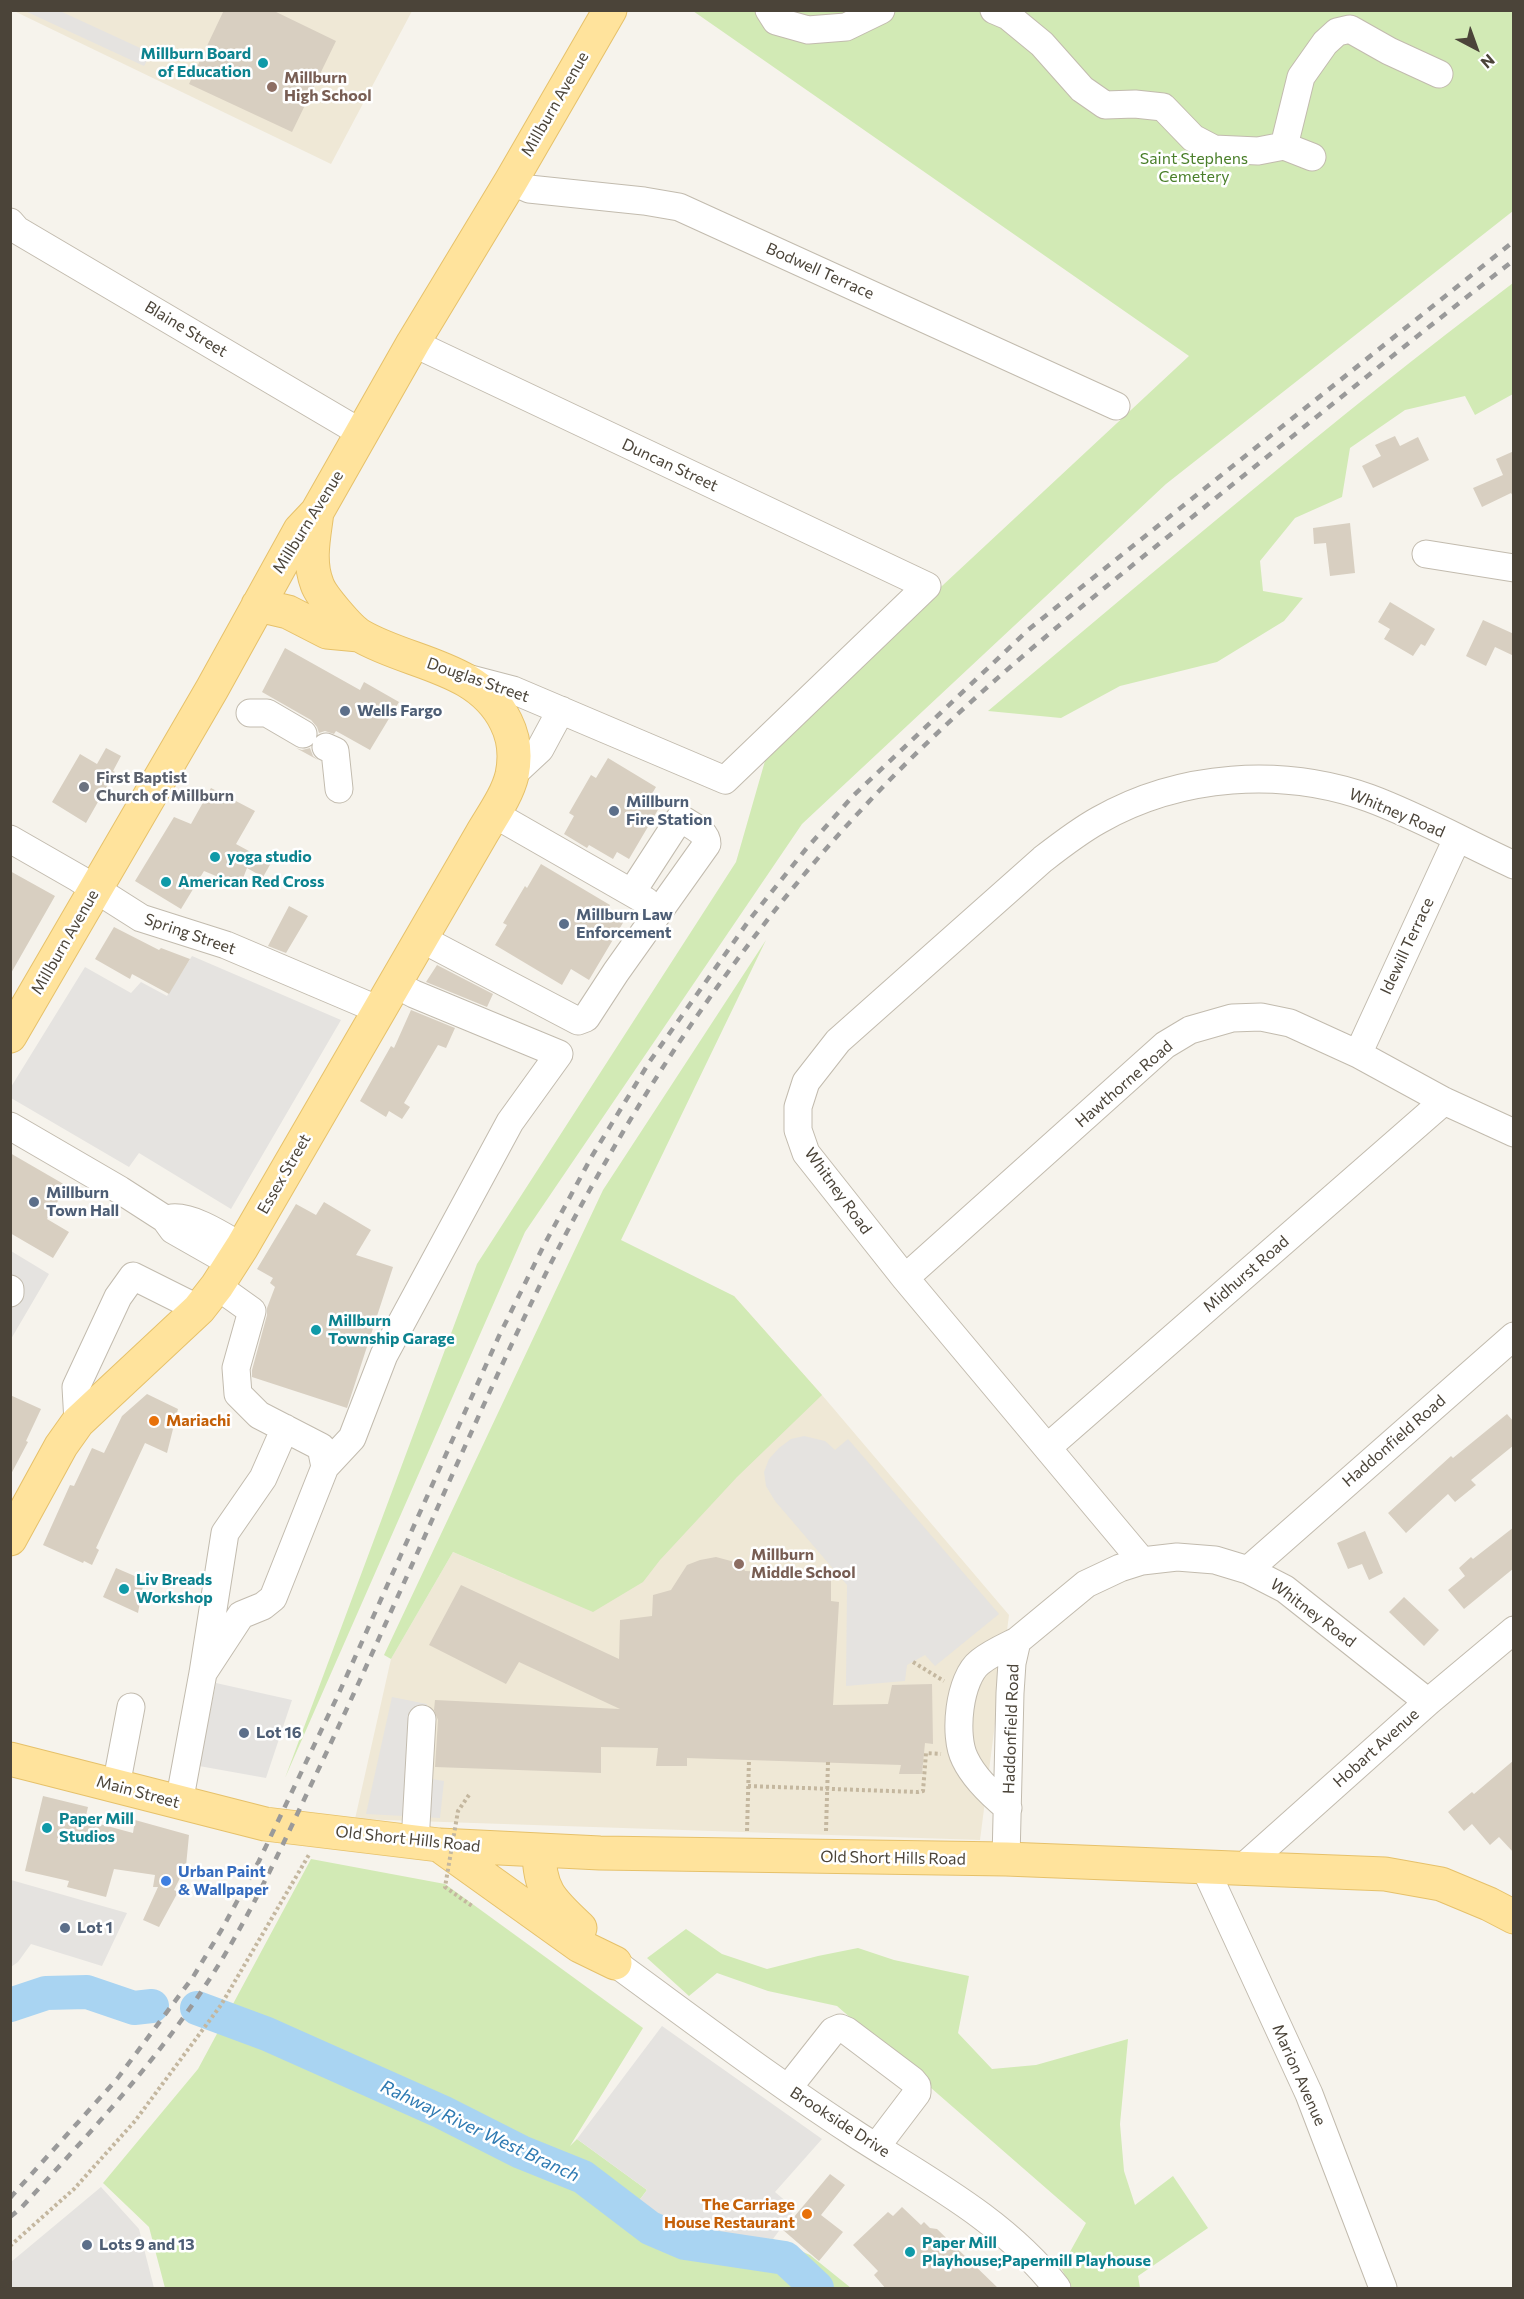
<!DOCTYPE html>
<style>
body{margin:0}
#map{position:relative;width:1524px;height:2299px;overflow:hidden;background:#f6f3ec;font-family:Commissioner,sans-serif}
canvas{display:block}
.frame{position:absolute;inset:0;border:12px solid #4b4439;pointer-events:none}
.north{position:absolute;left:1446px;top:18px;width:60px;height:60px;-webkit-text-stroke:4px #fff;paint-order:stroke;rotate:139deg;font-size:16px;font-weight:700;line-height:24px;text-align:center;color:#4b4439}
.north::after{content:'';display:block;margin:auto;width:21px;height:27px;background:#4b4439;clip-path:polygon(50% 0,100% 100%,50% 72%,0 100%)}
</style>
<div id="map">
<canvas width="1524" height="2299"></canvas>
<div class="frame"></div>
<div class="north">N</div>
</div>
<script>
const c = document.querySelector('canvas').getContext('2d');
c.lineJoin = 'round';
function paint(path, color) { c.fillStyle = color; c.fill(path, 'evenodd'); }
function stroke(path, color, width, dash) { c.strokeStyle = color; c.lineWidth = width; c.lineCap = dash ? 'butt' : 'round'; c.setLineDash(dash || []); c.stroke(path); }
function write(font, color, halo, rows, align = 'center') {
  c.font = font + ' Commissioner,sans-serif'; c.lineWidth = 5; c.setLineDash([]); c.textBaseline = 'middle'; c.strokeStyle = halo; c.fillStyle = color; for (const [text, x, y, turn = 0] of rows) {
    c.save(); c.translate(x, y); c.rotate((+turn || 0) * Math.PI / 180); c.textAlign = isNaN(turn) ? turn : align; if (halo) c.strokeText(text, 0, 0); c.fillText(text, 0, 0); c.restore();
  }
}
const education = new Path2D(`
 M14 11H412L331 164Z
 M734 1296 822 1395 1009 1615 980 1840 355 1819 391 1659 453 1552 506 1575Z`);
const green = new Path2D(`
 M693 11H1513V211L1166 484 802 824 525 1232 285 1778 477 1264 736 862 769 747 1189 356Z
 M1513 283V394L1475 415 1465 396 1405 410 1350 448 1342 497 1295 518 1260 561 1263 591 1303 598 1284 621 1217 662 1120 686 1061 718 988 711C1161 566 1333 419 1513 283Z
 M766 940 621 1240 734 1296 822 1395 737 1477 660 1560 643 1582 593 1612 453 1552 391 1659 384 1655 603 1190Z
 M311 1859 445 1884 643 2028 570 2146 577 2139 647 2190 638 2202 665 2220 702 2232 773 2239 810 2255 851 2288H165L149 2227 103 2183 198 2069Z
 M686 1929 722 1954 767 1969 818 1956 858 1948 894 1960 969 1976 958 2033 992 2069 1036 2065 1128 2039 1120 2124 1124 2171 1135 2205 1173 2176 1208 2228 1138 2276 1140 2288H1072L1061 2268 1086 2223 837 2006 768 1991 717 1973 689 1996 647 1958Z`);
const parking = new Path2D(`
 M25 11H60L151 53 144 66Z
 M192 956 341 1020 231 1209 139 1153 129 1167 11 1098V1087L85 967 131 993 141 982 167 996Z
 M11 1251 49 1274 11 1339Z
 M804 1436 825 1441 835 1450 848 1439 999 1614 935 1666 925 1655 907 1665 905 1681 846 1686 847 1585 775 1501 766 1486 764 1472 769 1459 779 1448 791 1439Z
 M216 1683 292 1700 266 1778 199 1766Z
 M392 1697 427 1704 419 1777 444 1781 440 1818 366 1814Z
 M11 1880 127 1913 102 1966 31 1944 18 1962 11 1967Z
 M662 2026 822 2139 775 2192 795 2209 773 2239 702 2232 665 2220 638 2202 647 2190 577 2139Z
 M101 2187 139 2229 154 2288H11V2262Z`);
const river = new Path2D(`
 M10 2005 46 1993 87 1992 134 2008 152 2006
 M197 2008 267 2034 442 2112 521 2152 583 2177 650 2228 685 2243 785 2258 817 2288`);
const building = new Path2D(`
 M224 10H272L336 41 292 132 189 84Z
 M1395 436 1400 446 1418 437 1429 460 1373 488 1362 466 1381 456 1375 445Z
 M1514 451V498L1511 493 1482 507 1473 488 1503 475 1496 459Z
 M1350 523 1355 573 1330 576 1326 543 1314 544 1313 528Z
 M1390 602 1435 629 1425 646 1421 644 1413 656 1384 639 1390 629 1378 622Z
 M1483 620 1514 634V656L1495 647 1486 666 1466 656Z
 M285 648 360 690 364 682 399 702 370 750 336 731 334 734 325 731 319 733 317 727 311 720 262 692Z
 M106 748 121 756 113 771 115 772 86 823 52 802 80 754 97 764Z
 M296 748 302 750 310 748 313 756 318 760Z
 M608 758 656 787 647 802 659 808 629 859 617 852 613 859 589 845 587 848 564 834 574 816 569 813 591 775 596 778Z
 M211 788 255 811 236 844 271 863 263 877 247 868 240 886 204 871 181 909 135 881 174 817 191 824Z
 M541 864 610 905 606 911 624 921 589 980 571 969 562 985 495 945 507 925 503 923 525 886 527 888Z
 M10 871 55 896 10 975Z
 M289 906 308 916 286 953 268 946Z
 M114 927 159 950 161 948 190 959 169 994 132 974 130 979 95 959Z
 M437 965 493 994 487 1007 426 982Z
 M411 1010 455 1028 446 1048 438 1045 404 1103 410 1107 402 1119 389 1111 386 1117 360 1101 391 1046 394 1048Z
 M10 1153 67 1186 47 1219 69 1232 53 1258 10 1233Z
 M324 1202 371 1230 356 1255 393 1267 347 1408 252 1377V1370L267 1315V1308L275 1287 270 1283 273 1278 257 1269 296 1204 316 1215Z
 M147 1394 178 1409 167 1453 145 1443 96 1548 99 1550 92 1565 84 1561 83 1563 43 1545 70 1485 74 1486 92 1448 104 1453 122 1416Z
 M10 1395 41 1409 26 1441 28 1442 10 1476Z
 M1507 1414 1514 1422V1445L1471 1480 1476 1485 1455 1502 1448 1494 1406 1533 1388 1513 1451 1456 1453 1458Z
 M1514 1527V1568L1464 1609 1448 1590 1465 1576 1459 1568 1471 1557 1473 1559Z
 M1365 1531 1383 1573 1369 1580 1362 1564 1348 1569 1337 1543Z
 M716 1557 742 1564 745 1571 831 1574V1601L839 1602 833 1705 888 1704 892 1685 932 1684 933 1744 925 1743 922 1774H899L901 1765 749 1760 687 1758V1766H656L658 1748 601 1747V1773L435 1767 438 1720 434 1710 435 1700 620 1709 519 1662 506 1684 429 1645 461 1585 619 1659 620 1620 652 1616 653 1595 671 1590 687 1565 700 1560Z
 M116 1568 144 1580 138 1613 103 1597Z
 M1404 1597 1439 1630 1424 1646 1389 1612Z
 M1514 1760V1853L1499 1837 1490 1845 1472 1824 1464 1831 1448 1812 1472 1792 1474 1794Z
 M43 1796 88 1807 85 1820 133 1833 135 1820 189 1835 186 1866 174 1890 178 1892 159 1927 143 1920 158 1887H153L155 1875 114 1869 106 1897 67 1887 69 1881 25 1871Z
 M830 2174 845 2185 821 2215 843 2232 819 2261 783 2230Z
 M902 2207 921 2225 924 2222 930 2228 937 2229 999 2289H886L874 2275 878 2271 853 2245 888 2212 893 2216Z`);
const path = new Path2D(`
 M913 1662 944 1681
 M748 1786 918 1792 923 1791 926 1753 941 1754
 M747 1831 749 1760
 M826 1831 828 1762
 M10 2246 74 2189 135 2121 221 2005 310 1853`);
const minor = new Path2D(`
 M769 10 776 21 808 30 846 27 881 10
 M994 10 1008 16 1042 44 1082 89 1105 105 1135 104 1163 107 1193 138 1214 149 1258 151 1284 146 1312 157
 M1284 146 1301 77 1325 43 1337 32 1350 29 1389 51 1439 74
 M511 181 529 189 644 201 679 207 1116 406
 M10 222 17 230 363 434
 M413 343 927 586 725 780 513 690 467 678
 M1426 554 1514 568
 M250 713H267L303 734
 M326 747 335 751 339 789
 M512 775 540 749 561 710
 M494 814 646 901
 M10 839 78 878 141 918 226 945 379 1010
 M420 938 578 1021 586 1018 616 972 707 844C707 831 690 825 680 818L632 892
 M1358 1054 1457 839
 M10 1126 120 1190 165 1219 173 1230 231 1263
 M172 1218C193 1216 223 1236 242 1247
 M905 1278 1165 1045 1190 1030 1232 1018 1261 1017 1290 1023 1358 1054 1444 1101 1514 1133
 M10 1289V1293
 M78 1422 76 1387 118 1297 133 1276 199 1309
 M1048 1447 1444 1101
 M325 1467 352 1438 384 1355 510 1122 559 1054 414 994 395 984
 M1142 1561 905 1278 806 1153 798 1130V1107L806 1082 838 1041 1043 859C1061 845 1079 831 1099 820 1180 774 1282 767 1369 798 1418 816 1466 843 1514 865
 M1248 1570 1514 1336
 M203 1673 241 1615 263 1606 273 1598 325 1467 321 1447 259 1415 238 1394 236 1368 252 1311 217 1286
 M116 1786 131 1707
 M179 1803 203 1673 225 1533 263 1478 285 1428
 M1008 1808C991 1794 974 1778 965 1759 953 1736 959 1678 980 1662 991 1653 1005 1647 1017 1641
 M415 1843 422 1719
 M1006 1859 1010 1693 1012 1663 1017 1641 1086 1584 1120 1568 1142 1561 1177 1557 1215 1560 1248 1570 1285 1589 1428 1702
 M1204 1866 1309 2094 1383 2288
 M1241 1869 1428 1702 1514 1630
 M615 1963C696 2022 776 2083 860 2137 929 2181 1006 2222 1057 2288
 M788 2088 833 2031 840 2028 847 2031 912 2080 917 2086V2093L876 2147`);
const major = new Path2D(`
 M258 605 288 612 327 632 359 635
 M10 1036 212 689 300 530 317 512 413 343 511 181 610 10
 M10 1539 61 1446 78 1422 199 1309 217 1286 242 1247 481 835C492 816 507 796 512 775 516 756 514 738 506 722 479 666 409 664 361 636 350 630 321 596 317 584 308 561 314 536 317 512
 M10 1759 265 1824 439 1845 600 1853 1006 1859 1385 1874 1441 1884 1489 1904 1514 1917
 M439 1845 580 1946 615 1963
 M539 1850C539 1891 551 1901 580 1928`);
const rail = new Path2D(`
 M10 2198 117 2079 193 1977 222 1929 259 1861 339 1693 499 1336 543 1247 592 1156 650 1061 750 919 806 849 853 796 1028 630 1514 241
 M10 2217 21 2208C86 2137 152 2067 205 1986 251 1917 285 1839 321 1764 371 1658 418 1551 466 1444 509 1349 552 1254 605 1163 676 1038 764 914 862 809 962 701 1077 610 1191 518 1298 432 1405 345 1514 260`);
const pathBridge = new Path2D(`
 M469 1795 458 1811 445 1887 472 1906`);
const markers = [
 [263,63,6,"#0f9aa8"],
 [272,87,6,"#8d6e63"],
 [345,711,6,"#5c6f8a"],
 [84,787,6,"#6b7280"],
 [614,811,6,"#5c6f8a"],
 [215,857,6,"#0f9aa8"],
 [166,882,6,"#0f9aa8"],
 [564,924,6,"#5c6f8a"],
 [34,1202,6,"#5c6f8a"],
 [316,1330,6,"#0f9aa8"],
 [154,1421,6,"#e8710a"],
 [739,1564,6,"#8d6e63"],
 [124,1589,6,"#0f9aa8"],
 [244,1733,6,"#5c6f8a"],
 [47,1828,6,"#0f9aa8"],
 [166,1881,6,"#3f7fe0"],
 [65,1928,6,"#5c6f8a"],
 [807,2214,6,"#e8710a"],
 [87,2245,6,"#5c6f8a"],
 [910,2252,6,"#0f9aa8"]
];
const cultureNames = [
 ["Millburn Board",251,54,"right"],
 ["of Education",251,72,"right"],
 ["yoga studio",227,857],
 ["American Red Cross",178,882],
 ["Millburn",328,1321],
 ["Township Garage",328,1339],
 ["Liv Breads",136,1580],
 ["Workshop",136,1598],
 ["Paper Mill",59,1819],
 ["Studios",59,1837],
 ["Paper Mill",922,2243],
 ["Playhouse;Papermill Playhouse",922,2261]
];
const educationNames = [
 ["Millburn",284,78],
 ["High School",284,96],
 ["Millburn",751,1555],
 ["Middle School",751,1573]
];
const streetNames = [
 ["Millburn Avenue",555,104,-60],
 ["Bodwell Terrace",820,271,24],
 ["Blaine Street",186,329,31],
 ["Duncan Street",670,465,25],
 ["Millburn Avenue",308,522,-58],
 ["Douglas Street",478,680,19],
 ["Whitney Road",1397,813,23],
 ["Spring Street",190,934,19],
 ["Millburn Avenue",65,942,-60],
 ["Idewill Terrace",1407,946,-65],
 ["Hawthorne Road",1124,1084,-41],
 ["Essex Street",284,1174,-60],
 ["Whitney Road",838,1191,54],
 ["Midhurst Road",1246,1274,-41],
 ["Haddonfield Road",1394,1441,-41],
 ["Whitney Road",1313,1613,37],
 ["Haddonfield Road",1011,1729,-88],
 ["Hobart Avenue",1376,1748,-42],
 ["Main Street",138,1792,15],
 ["Old Short Hills Road",408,1839,6],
 ["Old Short Hills Road",893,1858,1],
 ["Marion Avenue",1299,2075,66],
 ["Brookside Drive",840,2122,33]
];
const parkNames = [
 ["Saint Stephens",1194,159],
 ["Cemetery",1194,177]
];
const serviceNames = [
 ["Wells Fargo",357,711],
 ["Millburn",626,802],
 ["Fire Station",626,820],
 ["Millburn Law",576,915],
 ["Enforcement",576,933],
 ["Millburn",46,1193],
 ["Town Hall",46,1211],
 ["Lot 16",256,1733],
 ["Lot 1",77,1928],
 ["Lots 9 and 13",99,2245]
];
const worshipNames = [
 ["First Baptist",96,778],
 ["Church of Millburn",96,796]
];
const foodNames = [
 ["Mariachi",166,1421],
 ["The Carriage",795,2205,"right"],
 ["House Restaurant",795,2223,"right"]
];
const shopNames = [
 ["Urban Paint",178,1872],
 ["& Wallpaper",178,1890]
];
const waterNames = [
 ["Rahway River West Branch",480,2131,25]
];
paint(education, '#efe8d6');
paint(green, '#d2eab5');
paint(parking, '#e5e3e0');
stroke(river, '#a9d4f2', 34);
paint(building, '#d8cfc1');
stroke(minor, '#c2bbae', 29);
stroke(major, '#e6c16a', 35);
stroke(path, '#c4b79f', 4, [3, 3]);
stroke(minor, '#fff', 27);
stroke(major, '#ffe39c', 33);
stroke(rail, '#9a9a9a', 4.5, [8, 8]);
stroke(pathBridge, '#c4b79f', 4, [3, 3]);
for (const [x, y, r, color] of markers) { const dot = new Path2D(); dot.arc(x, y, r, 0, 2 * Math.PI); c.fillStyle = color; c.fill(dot); stroke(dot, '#fff', 2); }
write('bold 16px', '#0d838f', '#fff', cultureNames, 'left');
write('bold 16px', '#785e54', '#fff', educationNames, 'left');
write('16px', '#4b4439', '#fff', streetNames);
write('16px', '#4a7f2a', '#fff', parkNames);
write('bold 16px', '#4e5e75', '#fff', serviceNames, 'left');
write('bold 16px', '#5b616d', '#fff', worshipNames, 'left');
write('bold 16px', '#c56008', '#fff', foodNames, 'left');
write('bold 16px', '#366cbe', '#fff', shopNames, 'left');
write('italic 18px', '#2e7ab2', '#fff', waterNames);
</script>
